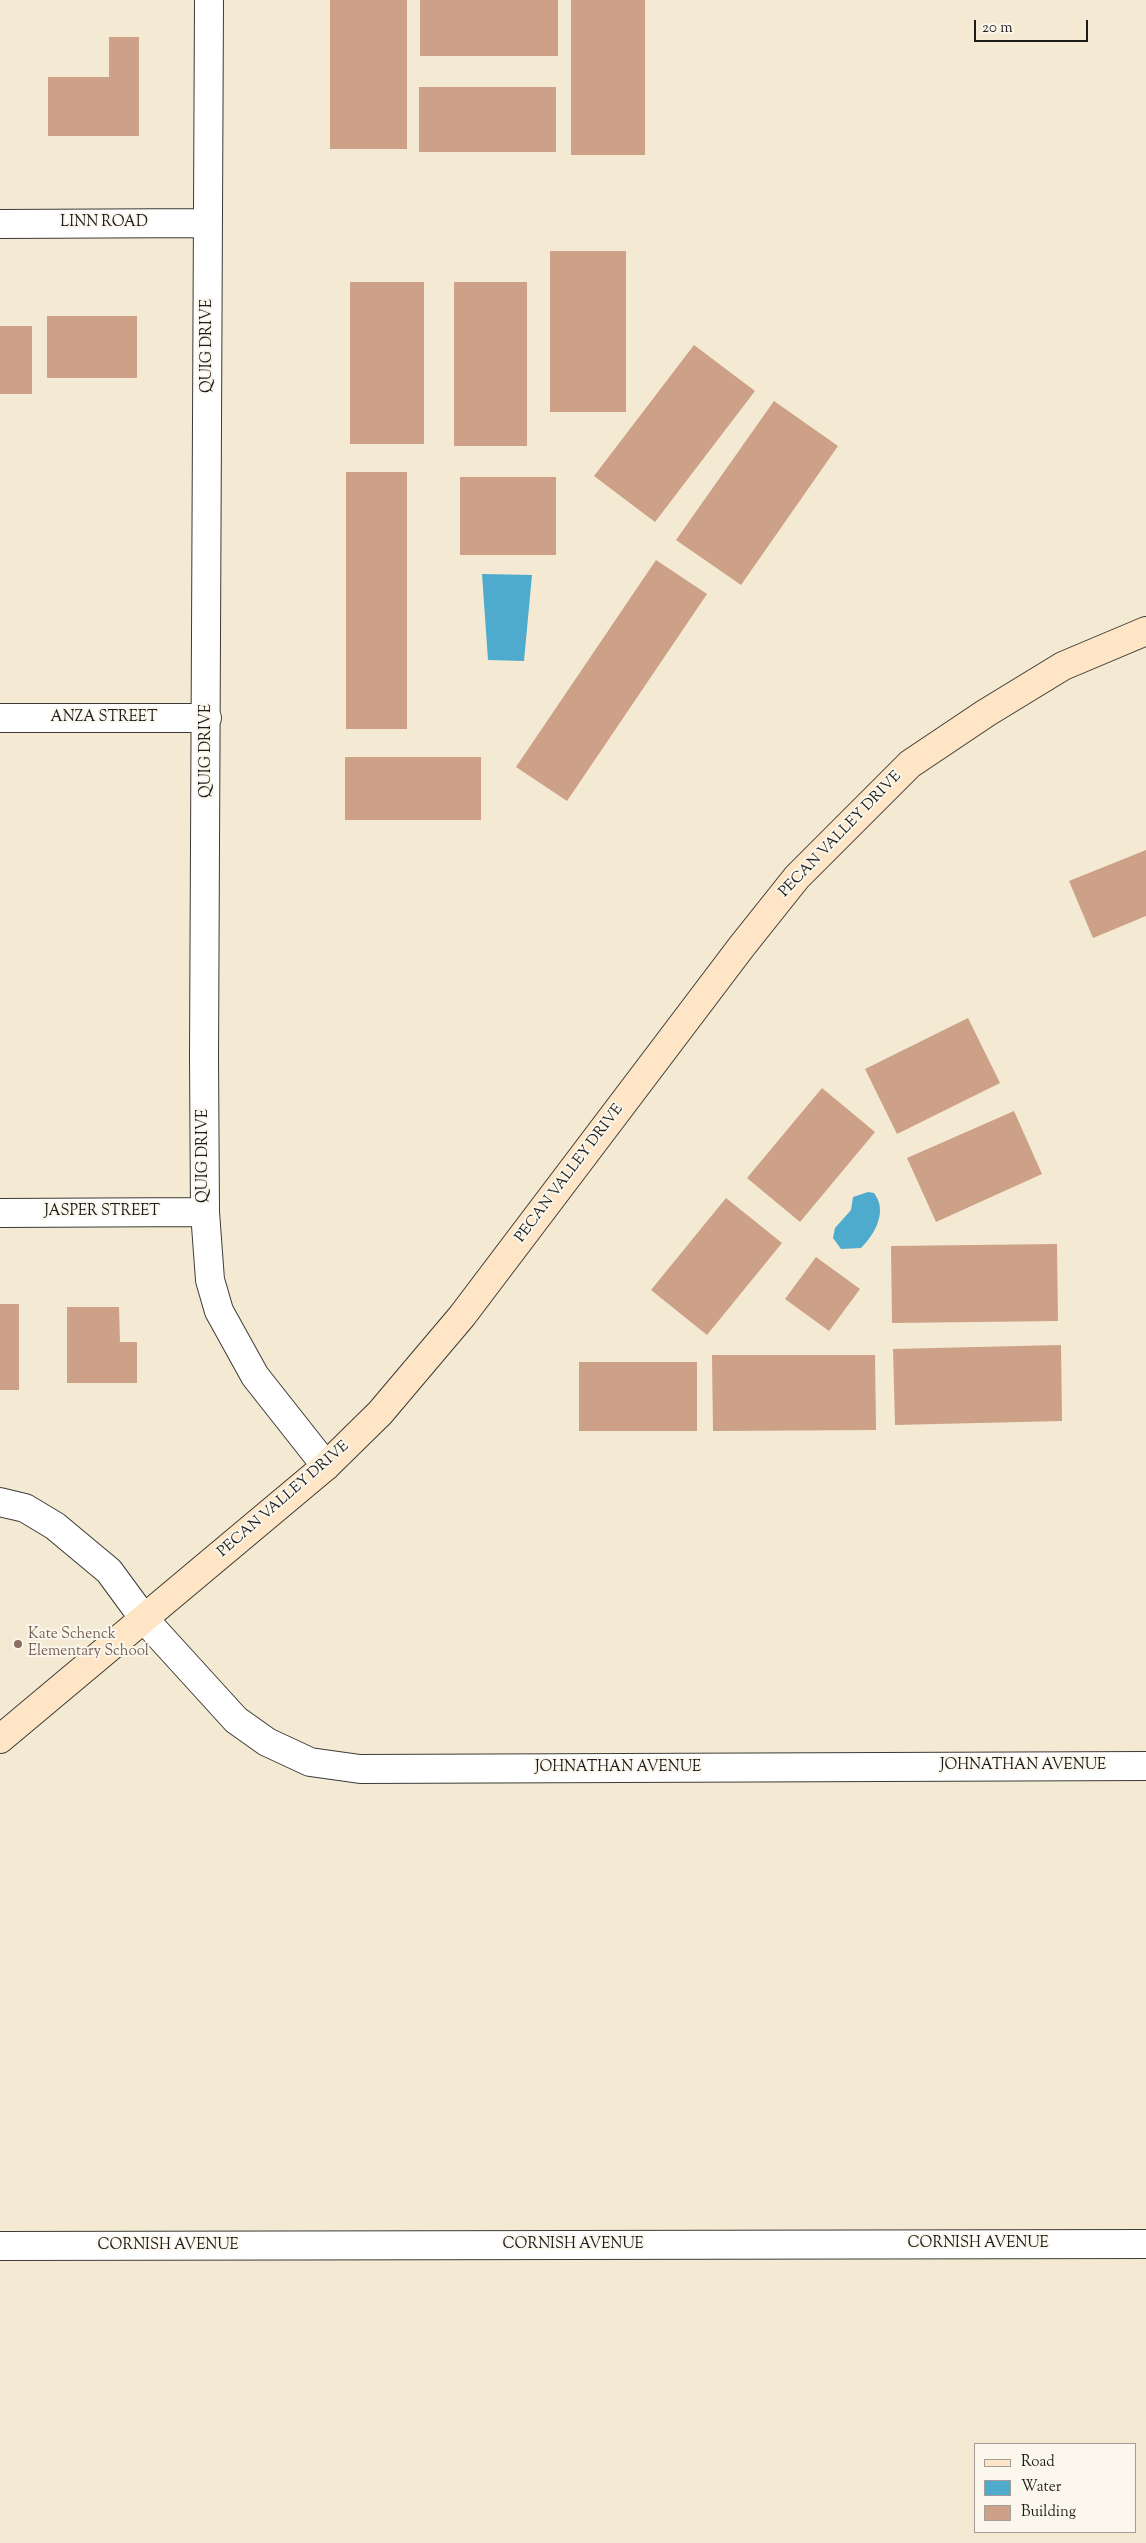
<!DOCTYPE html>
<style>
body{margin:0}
#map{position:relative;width:1146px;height:2543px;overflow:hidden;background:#f4e9d2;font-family:"Sorts Mill Goudy",serif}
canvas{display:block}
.legend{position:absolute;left:974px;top:2443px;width:162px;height:90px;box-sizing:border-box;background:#fbf7ec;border:1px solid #a29f99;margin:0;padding:6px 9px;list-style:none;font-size:15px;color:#1c1c1c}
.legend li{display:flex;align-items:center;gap:10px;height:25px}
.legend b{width:25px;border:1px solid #a29f99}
.scale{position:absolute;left:974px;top:20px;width:114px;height:22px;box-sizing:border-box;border:2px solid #1c1c1c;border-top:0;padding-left:6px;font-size:15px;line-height:18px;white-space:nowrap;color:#1c1c1c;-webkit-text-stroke:4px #fbf7ec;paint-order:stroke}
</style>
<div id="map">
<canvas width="1146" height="2543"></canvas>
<ul class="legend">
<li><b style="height:6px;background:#fee5c5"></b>Road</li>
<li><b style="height:14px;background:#4fabcd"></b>Water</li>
<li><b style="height:14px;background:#cca187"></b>Building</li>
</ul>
<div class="scale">20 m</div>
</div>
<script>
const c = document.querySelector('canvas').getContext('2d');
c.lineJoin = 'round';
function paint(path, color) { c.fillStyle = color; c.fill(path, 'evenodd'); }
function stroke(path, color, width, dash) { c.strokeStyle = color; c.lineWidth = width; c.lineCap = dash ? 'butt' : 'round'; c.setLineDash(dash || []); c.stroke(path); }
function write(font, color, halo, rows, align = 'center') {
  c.font = font + ' "Sorts Mill Goudy",serif'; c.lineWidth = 4; c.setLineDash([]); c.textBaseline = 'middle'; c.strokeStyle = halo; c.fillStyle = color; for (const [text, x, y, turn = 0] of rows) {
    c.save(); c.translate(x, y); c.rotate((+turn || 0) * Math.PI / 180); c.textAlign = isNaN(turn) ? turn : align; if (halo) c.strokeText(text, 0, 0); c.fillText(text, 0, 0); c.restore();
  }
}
const water = new Path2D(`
 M482 574 532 575 524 661 488 660Z
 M868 1192 874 1193C888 1211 875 1234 861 1248L841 1249 833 1238 835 1228 851 1210 853 1197Z`);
const building = new Path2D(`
 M330 0H407V149H330Z
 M420 0H558V56H420Z
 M571 0H645V155H571Z
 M109 37H139V136H48V77H109Z
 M419 87H556V152H419Z
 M550 251H626V412H550Z
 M350 282H424V444H350Z
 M454 282H527V446H454Z
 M47 316H137V378H47Z
 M0 326H32V394H0Z
 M694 345 755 391 655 522 594 476Z
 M774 401 838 446 741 585 676 540Z
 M346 472H407V729H346Z
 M460 477H556V555H460Z
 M656 560 707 594 567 801 516 767Z
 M345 757H481V820H345Z
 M1146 850V916L1093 938 1069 881Z
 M968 1018 1000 1083 897 1134 865 1069Z
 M822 1088 875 1132 800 1222 747 1178Z
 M1014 1111 1042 1174 936 1222 907 1158Z
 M726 1198 782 1243 707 1335 651 1290Z
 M1057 1244 1058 1321 892 1323 891 1246Z
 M816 1257 860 1289 829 1331 785 1299Z
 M0 1304H19V1390H0Z
 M67 1307H119L120 1342H137V1383H67Z
 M1061 1345 1062 1421 895 1425 893 1349Z
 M712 1355H875L876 1430 713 1431Z
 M579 1362H697V1431H579Z`);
const street = new Path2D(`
 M209 0 204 1057 205 1212 210 1280 219 1311 255 1376 326 1466
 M0 224 208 223
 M0 718H207
 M0 1213 205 1212
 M0 1502 25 1508 55 1526 109 1571 145 1620 236 1720 267 1742 310 1762 360 1769 1146 1766
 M0 2246 1146 2244`);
const secondary = new Path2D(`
 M0 1739 326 1466 380 1413 462 1316 742 946 797 877 910 764 986 713 1063 666 1146 631`);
const markers = [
 [18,1644,5,"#8d6e63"]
];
const streetNames = [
 ["LINN ROAD",104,223],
 ["QUIG DRIVE",208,346,-90],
 ["ANZA STREET",104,718],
 ["QUIG DRIVE",207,751,-90],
 ["PECAN VALLEY DRIVE",841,835,-46],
 ["QUIG DRIVE",204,1156,-90],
 ["PECAN VALLEY DRIVE",570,1174,-53],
 ["JASPER STREET",102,1212],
 ["PECAN VALLEY DRIVE",284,1500,-41],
 ["JOHNATHAN AVENUE",1023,1766],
 ["JOHNATHAN AVENUE",618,1768],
 ["CORNISH AVENUE",978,2244],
 ["CORNISH AVENUE",573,2245],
 ["CORNISH AVENUE",168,2246]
];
const educationNames = [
 ["Kate Schenck",28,1635],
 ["Elementary School",28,1652]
];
paint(water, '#4fabcd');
paint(building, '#cca187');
stroke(street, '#3c3b37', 30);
stroke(secondary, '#3c3b37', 30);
stroke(street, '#fff', 28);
stroke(secondary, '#fee5c5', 28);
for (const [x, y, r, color] of markers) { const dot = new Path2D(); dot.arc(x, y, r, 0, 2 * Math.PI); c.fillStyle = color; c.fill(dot); stroke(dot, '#fbf7ec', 2); }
write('15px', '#1c1c1c', '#fbf7ec', streetNames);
write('15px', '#785e54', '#fbf7ec', educationNames, 'left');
</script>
